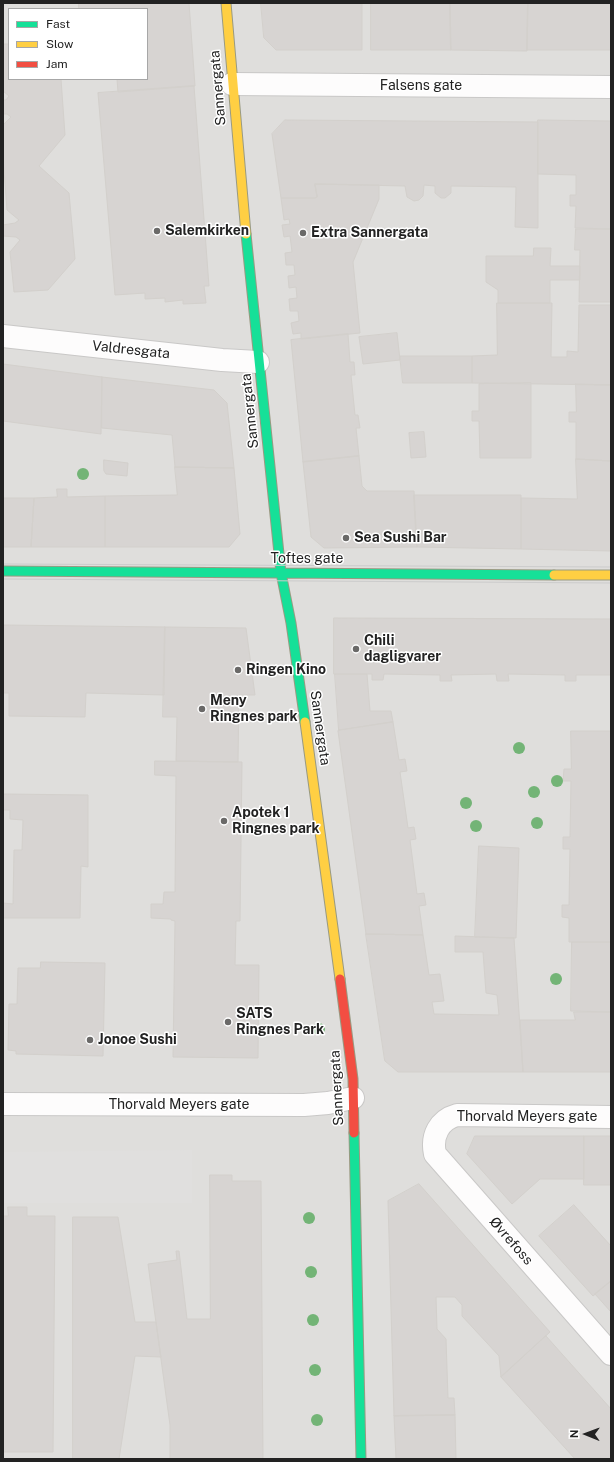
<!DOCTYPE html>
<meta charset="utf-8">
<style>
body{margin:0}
#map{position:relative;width:614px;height:1462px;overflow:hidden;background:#f0eeeb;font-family:"Public Sans",sans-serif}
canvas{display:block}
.frame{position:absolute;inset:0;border:4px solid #222;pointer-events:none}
.legend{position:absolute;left:8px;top:8px;width:140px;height:72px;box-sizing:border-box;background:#fff;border:1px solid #a7a7a7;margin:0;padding:5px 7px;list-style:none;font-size:12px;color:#222}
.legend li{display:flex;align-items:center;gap:8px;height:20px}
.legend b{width:20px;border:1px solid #a7a7a7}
.north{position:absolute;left:566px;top:1414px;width:40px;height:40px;-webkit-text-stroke:3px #fff;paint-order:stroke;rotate:271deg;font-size:11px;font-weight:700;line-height:16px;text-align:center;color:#222}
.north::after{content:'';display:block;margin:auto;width:14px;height:18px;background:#222;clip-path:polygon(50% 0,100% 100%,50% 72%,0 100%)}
</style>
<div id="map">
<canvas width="614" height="1462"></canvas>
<div class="frame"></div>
<ul class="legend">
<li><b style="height:5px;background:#16e098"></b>Fast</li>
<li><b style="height:5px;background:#ffcf43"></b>Slow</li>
<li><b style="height:5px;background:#f24e42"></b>Jam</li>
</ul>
<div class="north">N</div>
</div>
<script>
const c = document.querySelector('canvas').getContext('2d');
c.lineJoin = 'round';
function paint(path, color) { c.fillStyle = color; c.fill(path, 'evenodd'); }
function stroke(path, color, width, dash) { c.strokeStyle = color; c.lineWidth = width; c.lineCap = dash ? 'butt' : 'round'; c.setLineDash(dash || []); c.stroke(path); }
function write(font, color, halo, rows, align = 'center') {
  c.font = font + ' "Public Sans",sans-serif'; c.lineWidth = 3; c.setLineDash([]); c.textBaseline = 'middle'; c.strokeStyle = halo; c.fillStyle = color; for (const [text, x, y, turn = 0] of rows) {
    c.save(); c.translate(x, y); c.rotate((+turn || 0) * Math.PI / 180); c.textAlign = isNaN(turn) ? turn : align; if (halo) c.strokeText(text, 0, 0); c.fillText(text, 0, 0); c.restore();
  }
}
const residential = new Path2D(`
 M3 3H611V1459H3ZM9 9H147V79H9Z`);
const parking = new Path2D(`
 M192 1150V1203H3V1152Z`);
const building = new Path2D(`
 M79 3H189L195 86 118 92 117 79H147V9H79Z
 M261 3H362V50H276L264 38Z
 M371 3H450L451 50H371Z
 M450 3H528L527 51 451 50Z
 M528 3H611V50H527Z
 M3 44H9V79H61L65 135 39 166 69 193 75 259 48 290 14 292 10 252 20 240 16 237 3 236V225L15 223 19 220 7 210 3 157V125L11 117 7 114H3V100H6L9 96 3 91Z
 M194 86 209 286H204L206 303 183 304V300L165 302V298L145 299V293L115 295 98 93Z
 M285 120 538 122V228L515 227 516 187 451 186V193L445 198H441L435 193V186L424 185 423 196 419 200 414 201 407 197 405 186 315 184 317 197 315 198H281L272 134Z
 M538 120 611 121V229L575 228 576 206H570V195H576V175L538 174Z
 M315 184 379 185V199L353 262 360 333 301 339V333L293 334 291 323 299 321 298 311H290L289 299 297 298 296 287 289 288 288 276 295 275 294 265H286L285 253 292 252 290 236 284 237 282 225 290 224 289 219 284 220 281 198H315L317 197Z
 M576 229H611V302H579L580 250H575Z
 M534 248H551L550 266H580V280H550V303H498V290L486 282V256H533Z
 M497 303H552L551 357H567V351L578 352 579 305H611V385L472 383V356L497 355Z
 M397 333 400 360 363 364 359 337Z
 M348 334 350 362H354L355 375H351L355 415H358L360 428H356L359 456 303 462 291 340Z
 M400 356H472V383H403Z
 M3 364 102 377 101 434 3 421Z
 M102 377 214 390 227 403 234 468 175 467 172 435 102 428Z
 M531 383V458H480L479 421H472V411H479V384Z
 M576 384 611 385V461L576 459V422H569V412H576Z
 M424 432 426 457 411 458 409 433Z
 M359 456 362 486 367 491H414L417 547 324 548 311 537 303 462Z
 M576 459 611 461V551L521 549V498L577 499Z
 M104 460 128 463 127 476 106 474 104 471Z
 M175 467 234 468 240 534 229 547H105V496L177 495Z
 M57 489H67V497L105 496V547H31L34 498 57 497Z
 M414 495H521V549L417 547Z
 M3 498H34L31 547H3Z
 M334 618 611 619V675H576V681H565V675L508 674 509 681H497L496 674 451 675 452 681H440V675L384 674 383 680H372V674H334Z
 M3 625 165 627 164 695 86 693 85 717 9 716V693H3Z
 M165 627 246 628 255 695H239L238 762 176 761 177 717H163Z
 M335 674H367L370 711H391L393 722 339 730Z
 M393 722 399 760 405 759 407 771 400 772 408 828 414 827 416 839 410 840 417 894 424 893 426 905 419 906 423 935 366 934 338 731Z
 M571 731H611V942H569V918L562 917V905H569L570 849H563V837H570L571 781H563L564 769H571Z
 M155 761 242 762 240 921H236L235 965H259L258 1058 173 1057 175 921 171 920V919L151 918V904H163L164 892H175L176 776 155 775Z
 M3 794 88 795V867L81 866 80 918H3V903L13 904 14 850H22L23 820 10 819V810H3Z
 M479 846 519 848 516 938 475 937Z
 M366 934 423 935 429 975 440 974 444 1001 432 1002 434 1014 499 1015 497 995 486 993 483 952H455V936L514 938 523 1072H398L385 1061Z
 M572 942H611V1012L571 1011Z
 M41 962 105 963 103 1056 16 1054V1051L8 1050 9 1004H17L18 968H40Z
 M574 1012H611V1072H523L520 1020H575Z
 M475 1136H584V1179H540L512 1204 467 1154Z
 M584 1136H611V1185H584Z
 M210 1175H232V1181H261L263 1459H170V1425L148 1264 177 1260 176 1251H179L187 1319H210Z
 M419 1184 550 1332 501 1377 499 1356 462 1316V1305L455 1297H436L437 1329 446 1339 448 1398H454L455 1415 394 1416 388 1201Z
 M574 1205 611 1246V1281L593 1296 539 1236Z
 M8 1207H27V1216H55L53 1452H3V1216H8Z
 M73 1217H118L135 1322H156L161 1357 135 1356 119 1459H73Z
 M611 1281V1312L595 1294Z
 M546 1336 611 1409V1459H575L501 1377Z
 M455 1415 456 1459H396L394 1416Z`);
const street = new Path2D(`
 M232 84 611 87
 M3 336 222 360 258 362
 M3 1104 304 1105 328 1103 353 1098
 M611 1117 457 1115C439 1120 431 1136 435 1154L611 1354`);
const fast = new Path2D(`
 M246 234 281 573 291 623 305 722
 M3 571 554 575
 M354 1133 361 1459`);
const slow = new Path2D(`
 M226 3 246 234
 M554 575H611
 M305 722 340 979`);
const jam = new Path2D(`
 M340 979 353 1079 354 1133`);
const tram = new Path2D(`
 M3 564 611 567
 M3 579 611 583`);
const trees = [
 [83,474],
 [519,748],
 [557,781],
 [534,792],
 [466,803],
 [537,823],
 [476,826],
 [556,979],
 [319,1029],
 [309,1218],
 [311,1272],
 [313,1320],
 [315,1370],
 [317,1420]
];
const markers = [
 [157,231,4,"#6a6968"],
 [303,233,4,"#6a6968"],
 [346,538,4,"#6a6968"],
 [356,649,4,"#6a6968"],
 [238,670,4,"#6a6968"],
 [202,709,4,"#6a6968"],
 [224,821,4,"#6a6968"],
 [228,1022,4,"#6a6968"],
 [90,1040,4,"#6a6968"]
];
const streetNames = [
 ["Falsens gate",421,86],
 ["Sannergata",218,88,-95],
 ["Valdresgata",131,350,6],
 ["Sannergata",250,411,-96],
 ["Toftes gate",307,559],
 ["Sannergata",320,728,82],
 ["Sannergata",337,1088,-93],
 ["Thorvald Meyers gate",179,1105],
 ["Thorvald Meyers gate",527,1117],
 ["Øvrefoss",511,1241,49]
];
const poiNames = [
 ["Salemkirken",165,231],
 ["Extra Sannergata",311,233],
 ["Sea Sushi Bar",354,538],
 ["Chili",364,641],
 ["dagligvarer",364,657],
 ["Ringen Kino",246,670],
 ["Meny",210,701],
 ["Ringnes park",210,717],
 ["Apotek 1",232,813],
 ["Ringnes park",232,829],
 ["SATS",236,1014],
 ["Ringnes Park",236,1030],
 ["Jonoe Sushi",98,1040]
];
paint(residential, '#dfdedc');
paint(parking, '#e0dfde');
paint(building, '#d7d4d2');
stroke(building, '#d3d0cc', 1);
stroke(street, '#c9c8c7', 24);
stroke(fast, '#999a82', 11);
stroke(slow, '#999a82', 11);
stroke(jam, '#999a82', 11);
stroke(street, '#fdfcfc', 22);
stroke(fast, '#16e098', 9);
stroke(slow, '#ffcf43', 9);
stroke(jam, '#f24e42', 9);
stroke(tram, '#ccc', 1);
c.fillStyle = '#73b476';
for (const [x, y] of trees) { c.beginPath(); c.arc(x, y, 6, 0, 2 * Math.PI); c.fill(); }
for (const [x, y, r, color] of markers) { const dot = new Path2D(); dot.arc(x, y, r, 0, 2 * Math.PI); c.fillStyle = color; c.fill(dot); stroke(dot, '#fff', 1.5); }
write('14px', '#222', '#fff', streetNames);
write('bold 14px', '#222', '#fff', poiNames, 'left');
</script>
